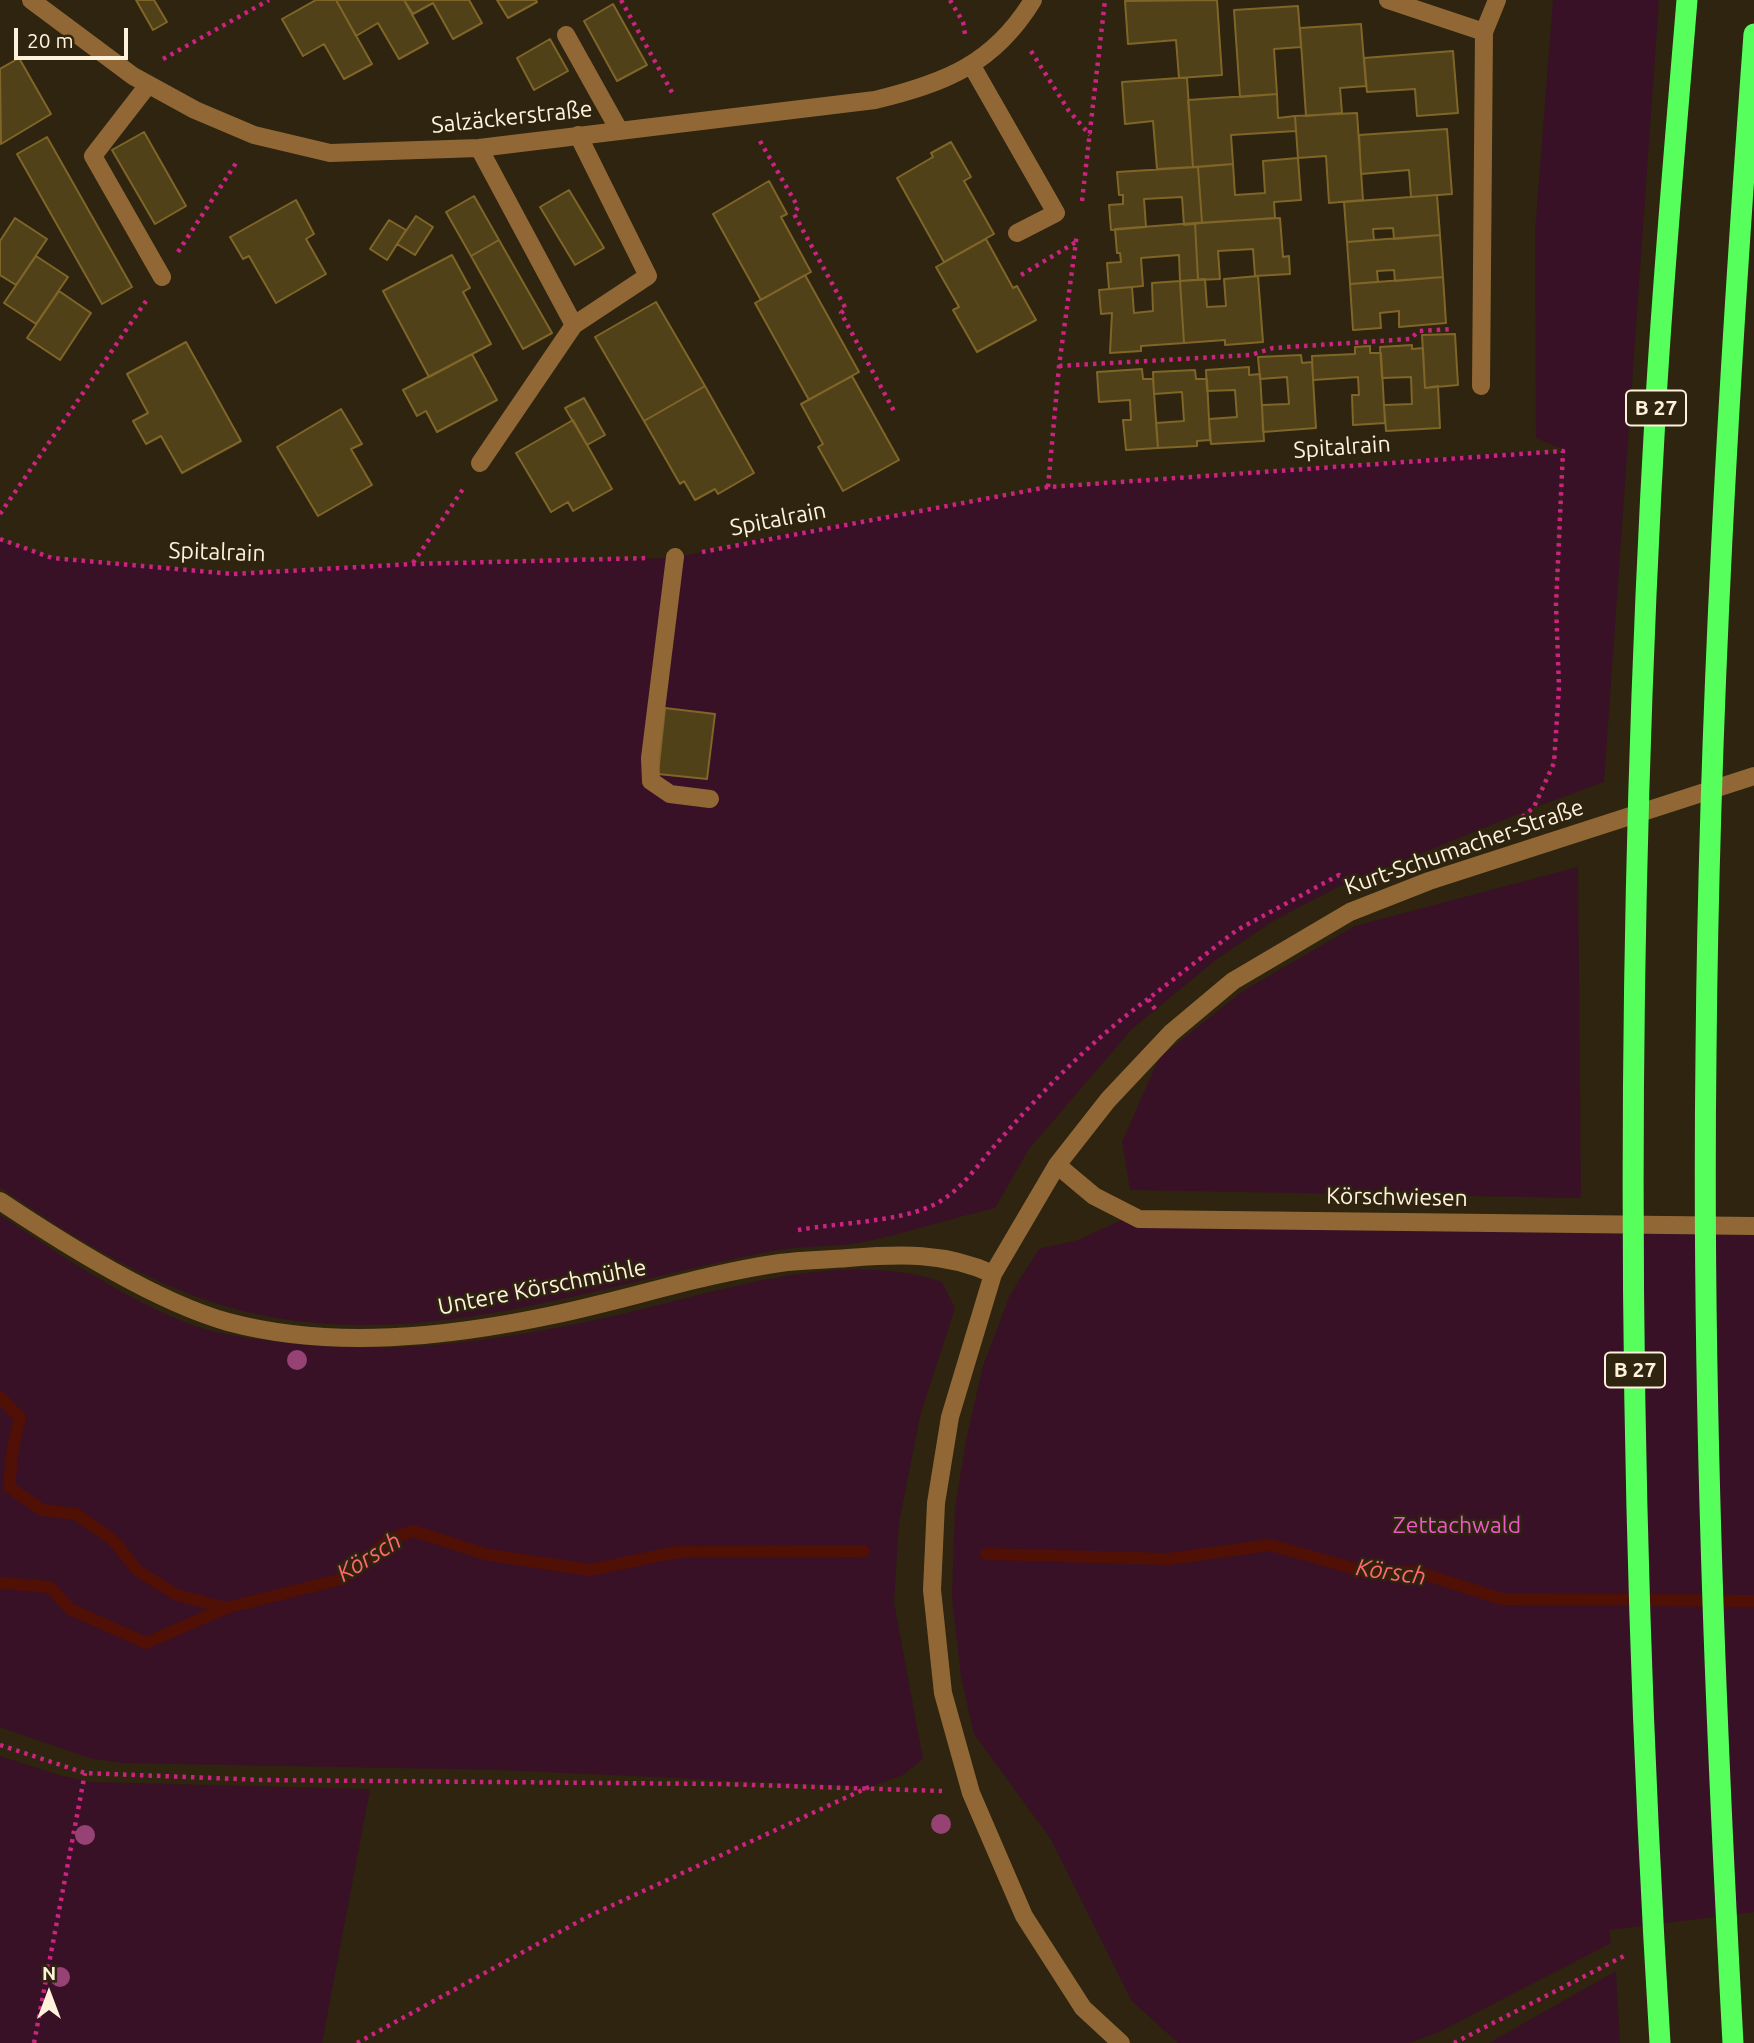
<!DOCTYPE html>
<meta charset="utf-8">
<style>
body{margin:0}
#map{position:relative;width:1754px;height:2043px;overflow:hidden;background:#2e240f;font-family:Ubuntu,sans-serif}
canvas{display:block}
.north{position:absolute;left:14px;top:1959px;width:70px;height:70px;-webkit-text-stroke:5px #2e240f;paint-order:stroke;rotate:0deg;font-size:19px;font-weight:700;line-height:28px;text-align:center;color:#fff2db}
.north::after{content:'';display:block;margin:auto;width:24px;height:32px;background:#fff2db;clip-path:polygon(50% 0,100% 100%,50% 72%,0 100%)}
.scale{position:absolute;left:14px;top:28px;width:114px;height:32px;box-sizing:border-box;border:4px solid #fff2db;border-top:0;padding-left:9px;font-size:21px;line-height:24px;white-space:nowrap;color:#fff2db;-webkit-text-stroke:5px #2e240f;paint-order:stroke}
</style>
<div id="map">
<canvas width="1754" height="2043"></canvas>
<div class="north">N</div>
<div class="scale">20 m</div>
</div>
<script>
const c = document.querySelector('canvas').getContext('2d');
c.lineJoin = 'round';
function paint(path, color) { c.fillStyle = color; c.fill(path, 'evenodd'); }
function stroke(path, color, width, dash) { c.strokeStyle = color; c.lineWidth = width; c.lineCap = dash ? 'butt' : 'round'; c.setLineDash(dash || []); c.stroke(path); }
function write(font, color, halo, rows, align = 'center') {
  c.font = font + ' Ubuntu,sans-serif'; c.lineWidth = 5; c.setLineDash([]); c.textBaseline = 'middle'; c.strokeStyle = halo; c.fillStyle = color; for (const [text, x, y, turn = 0] of rows) {
    c.save(); c.translate(x, y); c.rotate((+turn || 0) * Math.PI / 180); c.textAlign = isNaN(turn) ? turn : align; if (halo) c.strokeText(text, 0, 0); c.fillText(text, 0, 0); c.restore();
  }
}
const green = new Path2D(`
 M1553 0H1659L1604 782 1536 807 1555 763 1557 705 1553 763 1533 808 1336 888 1273 921 1217 959 1132 1029 1029 1149 995 1208C952 1218 910 1232 868 1241 839 1248 808 1245 778 1250 597 1283 415 1360 228 1307 146 1283 69 1235 0 1187V541L53 558 237 573 413 563 675 558 783 534 1052 488 1518 452 1562 453 1555 605 1558 674 1557 605 1564 450 1536 438 1535 232Z
 M1578 867 1581 1198 1130 1190 1122 1142 1159 1058 1243 991 1355 926Z
 M0 1215C58 1253 118 1295 182 1321 210 1333 240 1337 270 1341 403 1360 537 1336 667 1303 754 1281 855 1253 942 1282L955 1308 920 1416 899 1523 894 1603 923 1759 903 1775 870 1787 501 1770 122 1763 89 1758 0 1727Z
 M1124 1219 1754 1235V1912L1609 1930 1611 1943 1437 2033 1409 2043H1178L1131 2000 1050 1838 974 1734 961 1677 952 1598 955 1508 966 1441 983 1366 1010 1295 1039 1249 1078 1240Z
 M0 1756 59 1775 91 1782 370 1789 322 2043H0Z
 M1616 1971 1620 2043H1489Z`);
const stream = new Path2D(`
 M0 1397 20 1418 13 1447 9 1487 42 1510 76 1514 113 1540 138 1571 177 1595 226 1608 342 1579 388 1540 413 1531 489 1555 590 1570 677 1552 864 1551
 M986 1554 1169 1559 1270 1545 1367 1572H1418L1502 1599 1754 1601
 M0 1583 50 1587 70 1609 146 1643 226 1608`);
const building = new Path2D(`
 M136 0H154L167 22 153 30Z
 M316 0H336L372 64 344 79 324 44 303 56 282 19Z
 M336 0H404L428 43 399 59 378 23 356 36Z
 M404 0H469L482 23 453 39 433 3 413 14Z
 M497 0H536L537 2 508 18Z
 M1217 0 1222 75 1179 78 1176 40 1128 44 1125 1Z
 M613 4 647 65 617 81 584 21Z
 M1298 6 1301 47 1274 49 1277 94 1240 97 1234 10Z
 M1361 24 1366 86 1340 88 1342 113 1306 116 1300 28Z
 M550 39 568 71 534 90 517 58Z
 M1453 51 1458 113 1417 116 1415 89 1367 92 1364 58Z
 M19 58 51 114 1 144 0 69Z
 M1179 78H1187L1193 167 1157 169 1153 121 1125 124 1122 82Z
 M1277 94 1278 118 1295 116 1296 131 1231 135 1233 164 1193 167 1188 100Z
 M1357 113 1363 200 1329 203 1326 156 1298 158 1295 116Z
 M1447 129 1452 194 1411 197 1409 170 1361 174 1359 135Z
 M144 132 186 206 155 224 112 150Z
 M47 137 132 287 102 304 17 154Z
 M951 142 971 177 964 181 994 234 944 262 897 178 933 157 931 153Z
 M1298 158 1301 200 1274 202 1275 218 1202 223 1198 167 1233 164 1235 195 1265 193 1263 161Z
 M1198 167 1202 223 1184 225 1182 197 1144 199 1146 227 1111 230 1109 205 1123 204V195H1119L1117 172Z
 M769 181 787 214 781 217 811 272 761 300 713 214Z
 M569 190 604 248 575 265 540 207Z
 M1437 195 1440 235 1394 239 1393 228 1373 229 1374 240 1347 242 1344 202Z
 M474 196 499 240 471 256 446 212Z
 M296 200 314 234 306 239 326 274 276 303 249 256 243 259 230 237Z
 M416 216 433 227 415 255 397 244Z
 M15 218 47 239 16 285 0 275V241Z
 M1280 218 1283 257 1289 256 1290 274 1255 276 1253 249 1218 251 1220 279 1198 280 1195 223Z
 M389 220 406 230 387 260 370 249Z
 M1195 223 1198 280 1180 281 1179 255 1141 258 1143 286 1109 289 1107 263 1121 262 1120 253H1117L1115 229Z
 M1440 235 1443 277 1395 281 1394 270 1377 271 1378 282 1350 284 1347 242Z
 M986 239 1013 288 1017 286 1036 320 977 352 953 310 959 307 936 267Z
 M499 240 552 333 523 349 471 256Z
 M452 255 470 288 463 292 491 344 429 377 383 291Z
 M36 256 68 277 36 324 4 303Z
 M805 275 859 372 809 400 755 303Z
 M1258 276 1263 342 1225 345V340L1184 343 1180 281 1205 279 1207 307 1226 306 1224 279Z
 M1443 277 1446 323 1399 327V311L1380 313 1381 328 1353 330 1350 284Z
 M1180 281 1184 343 1141 346V351L1110 353 1112 313 1101 314 1099 290 1132 287 1134 313 1153 311 1152 283Z
 M59 291 91 313 60 360 27 338Z
 M656 302 705 386 644 421 595 337Z
 M1455 334 1458 385 1425 388 1422 335Z
 M186 342 241 441 182 473 161 436 146 444 133 421 148 413 127 374Z
 M1412 345V349L1423 348 1425 388 1438 386 1440 428 1386 431 1384 405 1412 404 1411 377 1382 378 1380 347Z
 M1370 346V353H1381L1385 423 1353 425 1352 395H1359L1358 377 1313 380 1312 356 1355 354V347Z
 M472 354 497 400 437 432 426 411 417 416 403 390Z
 M1301 355 1302 363 1312 362 1316 428 1263 432 1262 405 1289 404 1287 377 1260 379 1258 357Z
 M1249 367V375L1260 374 1264 441 1211 444 1209 419 1237 417 1235 390 1207 391 1206 370Z
 M1142 369 1143 379H1153L1158 448 1126 450 1123 420H1131L1130 400 1099 402 1097 372Z
 M1195 370 1196 379H1207L1210 440 1197 441V446L1158 448 1156 423 1184 421 1182 392 1154 394 1153 372Z
 M852 376 899 460 843 491 818 447 823 444 801 404Z
 M705 386 754 473 718 494 715 489 695 500 684 481 680 484 644 421Z
 M584 398 605 435 587 445 565 408Z
 M341 409 362 444 351 449 372 485 318 516 277 447Z
 M573 420 612 489 573 511 568 502 551 512 516 453Z
 M665 708 715 714 707 779 658 774Z`);
const path = new Path2D(`
 M621 0 674 96
 M950 0 963 22 965 34
 M1031 51 1069 111 1090 135
 M163 59 269 0
 M760 141 798 207 794 214 846 309 841 313 894 411
 M1082 201 1105 0
 M178 252 238 160
 M1021 275 1076 242
 M1059 366 1251 355 1273 348 1410 339 1419 331 1453 329
 M1048 487 1059 366 1077 234
 M0 514 146 301
 M0 539 52 558 233 574 413 564 648 558
 M702 552 1048 487 1563 451 1556 605 1559 687 1554 763 1534 807 1518 821
 M413 563 465 486
 M1155 1009 1148 999 1237 930 1339 875 1349 884
 M798 1230C837 1223 894 1222 929 1207 960 1194 977 1165 998 1142 1043 1090 1093 1039 1148 999
 M0 1745 85 1773 262 1780 723 1784 942 1791
 M34 2043 85 1773
 M357 2043 587 1917 869 1787
 M1454 2043 1624 1956`);
const minor = new Path2D(`
 M31 0 133 76 195 110 254 135 330 153 479 148 875 100C945 83 994 64 1033 0
 M1388 0 1484 32
 M566 35 619 130
 M972 66 1056 213 1017 233
 M148 85 93 156 162 277
 M479 148 574 325 480 463
 M574 325 648 276 578 135
 M1481 386 1484 32 1497 0
 M675 557 650 758 651 781 670 794 710 799
 M1057 1165 1094 1196 1139 1219 1754 1226
 M0 1201C63 1243 156 1302 228 1322 333 1350 449 1337 553 1315 629 1299 703 1274 780 1263 802 1260 825 1260 848 1258 900 1254 945 1252 993 1274
 M1121 2043 1083 2008 1024 1916 971 1793 943 1693 932 1590 936 1503 950 1417 993 1274 1057 1165 1108 1100 1171 1033 1233 981 1350 912 1429 881 1754 776`);
const highway = new Path2D(`
 M1660 2043C1626 1497 1624 946 1656 400 1664 266 1676 133 1687 0
 M1733 2043C1715 1713 1702 1384 1706 1053 1709 713 1729 374 1754 34`);
const trees = [
 [297,1360],
 [941,1824],
 [85,1835],
 [60,1977]
];
const shields = [
 [1656,408,60],
 [1635,1370,60]
];
const shieldNames = [
 ["B 27",1656,408],
 ["B 27",1635,1370]
];
const streetNames = [
 ["Salzäckerstraße",512,117,-6],
 ["Spitalrain",1342,447,-4],
 ["Spitalrain",778,519,-11],
 ["Spitalrain",217,552,2],
 ["Kurt-Schumacher-Straße",1464,847,-19],
 ["Körschwiesen",1397,1197,1],
 ["Untere Körschmühle",542,1287,-11]
];
const parkNames = [
 ["Zettachwald",1457,1525]
];
const waterNames = [
 ["Körsch",369,1557,-32],
 ["Körsch",1391,1572,8]
];
paint(green, '#381126');
stroke(stream, '#501005', 12);
paint(building, '#514119');
stroke(building, '#7f6628', 2);
stroke(path, '#cb237f', 4.5, [3.5, 5]);
stroke(minor, '#916835', 18);
stroke(highway, '#56ff5c', 21);
c.fillStyle = '#974274';
for (const [x, y] of trees) { c.beginPath(); c.arc(x, y, 10, 0, 2 * Math.PI); c.fill(); }
for (const [x, y, w] of shields) { const box = new Path2D(); box.roundRect(x - w / 2, y - 17.5, w, 35, 5); c.fillStyle = '#2e240f'; c.fill(box); stroke(box, '#fff2db', 2); }
write('bold 21px', '#fff2db', null, shieldNames);
write('23px', '#fff2db', '#2e240f', streetNames);
write('23px', '#ed5ac6', '#2e240f', parkNames);
write('italic 24px', '#ff696d', '#2e240f', waterNames);
</script>
